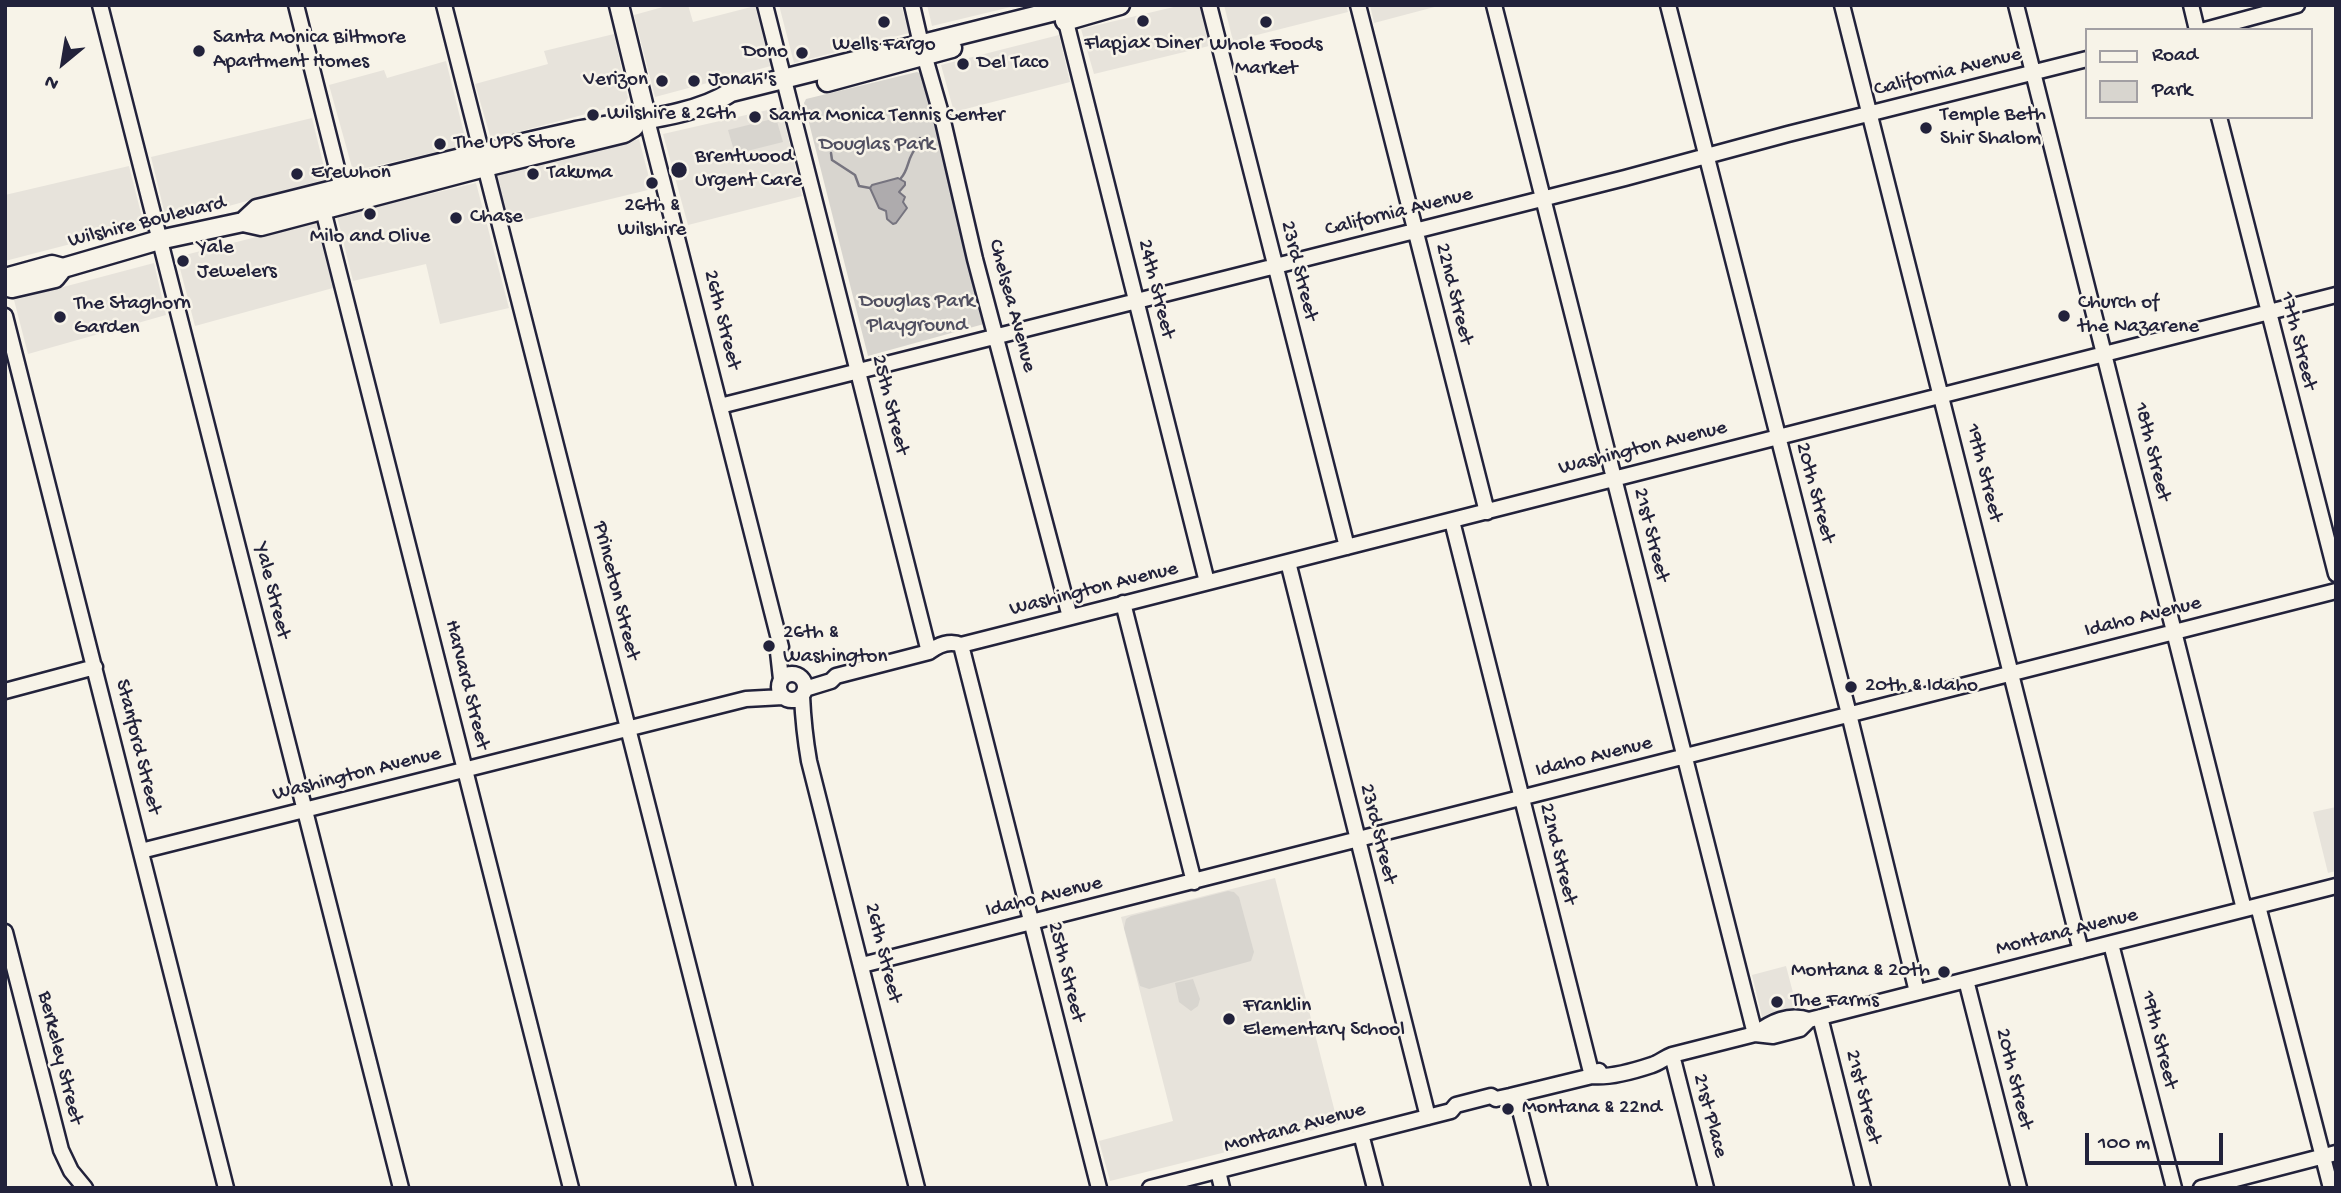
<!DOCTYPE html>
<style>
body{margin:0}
#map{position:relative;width:2341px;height:1193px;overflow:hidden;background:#f7f3e8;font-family:"Gochi Hand",sans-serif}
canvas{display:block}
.frame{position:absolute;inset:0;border:7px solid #22223b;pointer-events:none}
.legend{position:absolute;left:2085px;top:28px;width:228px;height:91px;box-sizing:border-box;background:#f7f3e8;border:2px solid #a29fa3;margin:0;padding:9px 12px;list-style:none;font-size:21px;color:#22223b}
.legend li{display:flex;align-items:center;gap:14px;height:35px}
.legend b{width:35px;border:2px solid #a29fa3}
.north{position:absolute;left:28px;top:28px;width:70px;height:70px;-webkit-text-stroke:5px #f7f3e8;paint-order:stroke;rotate:210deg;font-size:19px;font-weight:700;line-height:28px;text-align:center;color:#22223b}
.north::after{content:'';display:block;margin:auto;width:24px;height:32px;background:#22223b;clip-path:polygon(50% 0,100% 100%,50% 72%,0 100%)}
.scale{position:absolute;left:2085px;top:1133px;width:138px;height:32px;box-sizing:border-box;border:4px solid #22223b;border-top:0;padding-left:9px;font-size:21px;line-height:24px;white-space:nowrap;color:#22223b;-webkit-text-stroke:5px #f7f3e8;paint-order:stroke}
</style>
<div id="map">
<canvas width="2341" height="1193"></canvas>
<div class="frame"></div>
<ul class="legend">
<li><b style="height:9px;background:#f7f3e8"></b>Road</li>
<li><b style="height:19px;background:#d8d5cf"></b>Park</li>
</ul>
<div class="north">N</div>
<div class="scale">100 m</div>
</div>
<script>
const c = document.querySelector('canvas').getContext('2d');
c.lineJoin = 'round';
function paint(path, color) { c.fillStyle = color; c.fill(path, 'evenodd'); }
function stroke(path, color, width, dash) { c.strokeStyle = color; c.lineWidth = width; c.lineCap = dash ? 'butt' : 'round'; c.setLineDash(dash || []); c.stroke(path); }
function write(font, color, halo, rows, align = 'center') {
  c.font = font + ' "Gochi Hand",sans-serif'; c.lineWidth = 5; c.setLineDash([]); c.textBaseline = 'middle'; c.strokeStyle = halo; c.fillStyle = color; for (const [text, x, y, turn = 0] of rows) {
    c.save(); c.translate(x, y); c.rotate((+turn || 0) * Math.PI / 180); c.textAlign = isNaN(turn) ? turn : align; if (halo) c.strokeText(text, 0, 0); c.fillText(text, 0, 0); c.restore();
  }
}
const built = new Path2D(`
 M670 5H688L693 22 755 6 771 66 655 97 634 15Z
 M779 5H901L909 33 794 63Z
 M927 5H1019L932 26Z
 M1182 5 1200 6 1209 46 1094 74 1081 29Z
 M1224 5H1346L1348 12 1233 41Z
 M1370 5H1442L1374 23Z
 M614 34 628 98 624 104 491 139 475 84 548 64 544 51Z
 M1059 35 1070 82 954 112 941 65Z
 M446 61 467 145 353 171 329 85 384 70 387 78Z
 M781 107 802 196 688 225 663 134Z
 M312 118 327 179 167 223 151 157Z
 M639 139 652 189 504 225 492 175Z
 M129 166 144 225 5 261V195Z
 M476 183 509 308 440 324 426 264 353 281 337 216Z
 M316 222 333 288 195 326 177 257Z
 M154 263 166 315 28 354 14 300Z
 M2336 807V871L2328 873 2313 812Z
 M1275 878 1338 1124 1110 1181 1099 1141 1173 1121 1121 917Z
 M1786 966 1797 1008 1762 1017 1752 975Z`);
const green = new Path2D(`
 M917 72 922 74 984 324 868 356 804 103 806 99Z
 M776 118 783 142 735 154 728 130Z
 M1228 891 1234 892 1239 897 1254 952 1251 961 1149 989 1140 986 1124 928 1126 919 1131 916Z
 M1193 979 1200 999 1198 1006 1191 1011 1179 1002 1175 983Z`);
const water = new Path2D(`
 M898 178 905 182V185L899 192 905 197 903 202 907 208 896 223 893 224 887 219 886 211 879 208 870 188 872 185Z`);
const stream = new Path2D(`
 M831 153 832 160 855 175 859 186 870 188
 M901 178C908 170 907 163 912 154 916 146 919 147 920 138`);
const minor = new Path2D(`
 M100 5 401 1188
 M296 5 344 196
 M444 5 745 1188
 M765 5 929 652
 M912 5 921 44 942 117 975 259 1070 617
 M1209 5 1347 547
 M1358 5 1487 512
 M1494 5 1755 1034
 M1668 5 1849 714 1917 992
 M1842 5 2081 951
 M2016 5 2244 909
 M2191 5 2197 30
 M1064 14 1207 582
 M2205 30 2297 5
 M2219 117 2336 574
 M647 120 781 647 778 652 781 679
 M321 202 571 1188
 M5 316 226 1188
 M720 406 1625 178 1788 134 2087 59
 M1452 521 1592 1076
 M1288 562 1428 1117
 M1123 603 1194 882
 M961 645 1099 1188
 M779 687a13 13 0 1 1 26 0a13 13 0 1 1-26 0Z
 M805 689 831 681 836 676 929 652C938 645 950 640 961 645L1044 624 2336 295
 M5 691 95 667
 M802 696C803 718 805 738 809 761L917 1188
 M141 851 746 699 783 697
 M2258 906 2331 1188
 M5 932 61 1150 71 1171 85 1188
 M2111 944 2174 1188
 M862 965 2336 591
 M1966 980 2019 1188
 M1820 1017 1863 1188
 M1755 1034C1771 1022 1789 1013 1809 1020
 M1672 1055 1706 1188
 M1592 1076C1610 1078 1634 1071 1652 1065 1659 1063 1664 1058 1672 1055L1755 1034 1773 1036 1800 1029 1809 1020 2336 886
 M1516 1095 1540 1188
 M1361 1134 1375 1188
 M1218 1171 1222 1188
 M1150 1188 1451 1111 1456 1105 1491 1096 1496 1099 1510 1096 1592 1076 1599 1071
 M2201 1188 2336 1153`);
const major = new Path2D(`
 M619 5 647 120
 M1065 21 1120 5
 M827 82 952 48
 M243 222 257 209C362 183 467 155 572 132 620 121 690 119 731 92L1079 5
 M5 278 52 265 63 268
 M5 286 12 288 55 278 63 268 159 240 243 222 261 226 485 167 624 133 634 127`);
const markers = [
 [1143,21,7,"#22223b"],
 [884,22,7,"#22223b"],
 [1266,22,7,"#22223b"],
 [199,51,7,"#22223b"],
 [802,53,7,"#22223b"],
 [963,64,7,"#22223b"],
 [662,81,7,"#22223b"],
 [694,81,7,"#22223b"],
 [593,115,7,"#22223b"],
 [755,117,7,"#22223b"],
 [1926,128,7,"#22223b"],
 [440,144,7,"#22223b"],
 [679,170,9,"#22223b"],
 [297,174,7,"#22223b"],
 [533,174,7,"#22223b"],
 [652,183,7,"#22223b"],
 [370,214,7,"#22223b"],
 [456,218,7,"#22223b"],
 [183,261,7,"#22223b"],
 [2064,316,7,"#22223b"],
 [60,317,7,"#22223b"],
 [769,646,7,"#22223b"],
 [1851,687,7,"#22223b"],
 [1944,972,7,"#22223b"],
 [1777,1002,7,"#22223b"],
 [1229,1019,7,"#22223b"],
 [1508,1109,7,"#22223b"]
];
const poiNames = [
 ["Santa Monica Biltmore",213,39],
 ["Apartment Homes",213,63],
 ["Flapjax Diner",1143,45,"center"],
 ["Wells Fargo",884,46,"center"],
 ["Whole Foods",1266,46,"center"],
 ["Market",1266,70,"center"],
 ["Dono",788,53,"right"],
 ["Del Taco",977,64],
 ["Verizon",648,81,"right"],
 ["Jonah's",708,81],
 ["Wilshire & 26th",607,115],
 ["Temple Beth",1940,116],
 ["Shir Shalom",1940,140],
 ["Santa Monica Tennis Center",769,117],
 ["The UPS Store",454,144],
 ["Brentwood",695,158],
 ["Urgent Care",695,182],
 ["Erewhon",311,174],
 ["Takuma",547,174],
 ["26th &",652,207,"center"],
 ["Wilshire",652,231,"center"],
 ["Chase",470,218],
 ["Milo and Olive",370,238,"center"],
 ["Yale",197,249],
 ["Jewelers",197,273],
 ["Church of",2078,304],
 ["the Nazarene",2078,328],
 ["The Staghorn",74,305],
 ["Garden",74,329],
 ["26th &",783,634],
 ["Washington",783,658],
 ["20th & Idaho",1865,687],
 ["Montana & 20th",1930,972,"right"],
 ["The Farms",1791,1002],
 ["Franklin",1243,1007],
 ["Elementary School",1243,1031],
 ["Montana & 22nd",1522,1109]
];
const streetNames = [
 ["California Avenue",1948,73,-14],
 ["California Avenue",1399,213,-14],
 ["Wilshire Boulevard",147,223,-14],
 ["23rd Street",1298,271,76],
 ["24th Street",1155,289,76],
 ["22nd Street",1453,294,76],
 ["Chelsea Avenue",1011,306,75],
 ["26th Street",721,320,76],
 ["17th Street",2297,341,76],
 ["25th Street",889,405,76],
 ["Washington Avenue",1643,449,-14],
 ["18th Street",2151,452,76],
 ["19th Street",1983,473,76],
 ["20th Street",1814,493,75],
 ["21st Street",1650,535,76],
 ["Washington Avenue",1094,590,-14],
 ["Yale Street",271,591,76],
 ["Princeton Street",615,591,76],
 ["Idaho Avenue",2143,618,-14],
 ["Harvard Street",466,685,76],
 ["Stanford Street",137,747,76],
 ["Idaho Avenue",1594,758,-14],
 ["Washington Avenue",357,775,-14],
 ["23rd Street",1377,834,76],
 ["22nd Street",1557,854,76],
 ["Idaho Avenue",1044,898,-14],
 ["Montana Avenue",2067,933,-14],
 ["26th Street",882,953,76],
 ["25th Street",1065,972,76],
 ["19th Street",2158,1040,76],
 ["Berkeley Street",59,1058,76],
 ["20th Street",2013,1079,76],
 ["21st Street",1862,1097,76],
 ["21st Place",1709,1116,75],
 ["Montana Avenue",1295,1129,-15]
];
const parkNames = [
 ["Douglas Park",877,146],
 ["Douglas Park",917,303],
 ["Playground",917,327]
];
paint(built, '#e7e3db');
paint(green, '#d8d5cf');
paint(water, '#aeabad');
stroke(water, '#76747f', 2);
stroke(stream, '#76747f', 2.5);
stroke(minor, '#22223b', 19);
stroke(major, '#22223b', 23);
stroke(minor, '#f7f3e8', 14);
stroke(major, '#f7f3e8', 18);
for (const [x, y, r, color] of markers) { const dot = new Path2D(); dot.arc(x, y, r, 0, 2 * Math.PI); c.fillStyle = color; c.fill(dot); stroke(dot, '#f7f3e8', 2.5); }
write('21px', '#22223b', '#f7f3e8', poiNames, 'left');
write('21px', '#22223b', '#f7f3e8', streetNames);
write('21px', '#504f60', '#f7f3e8', parkNames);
</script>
